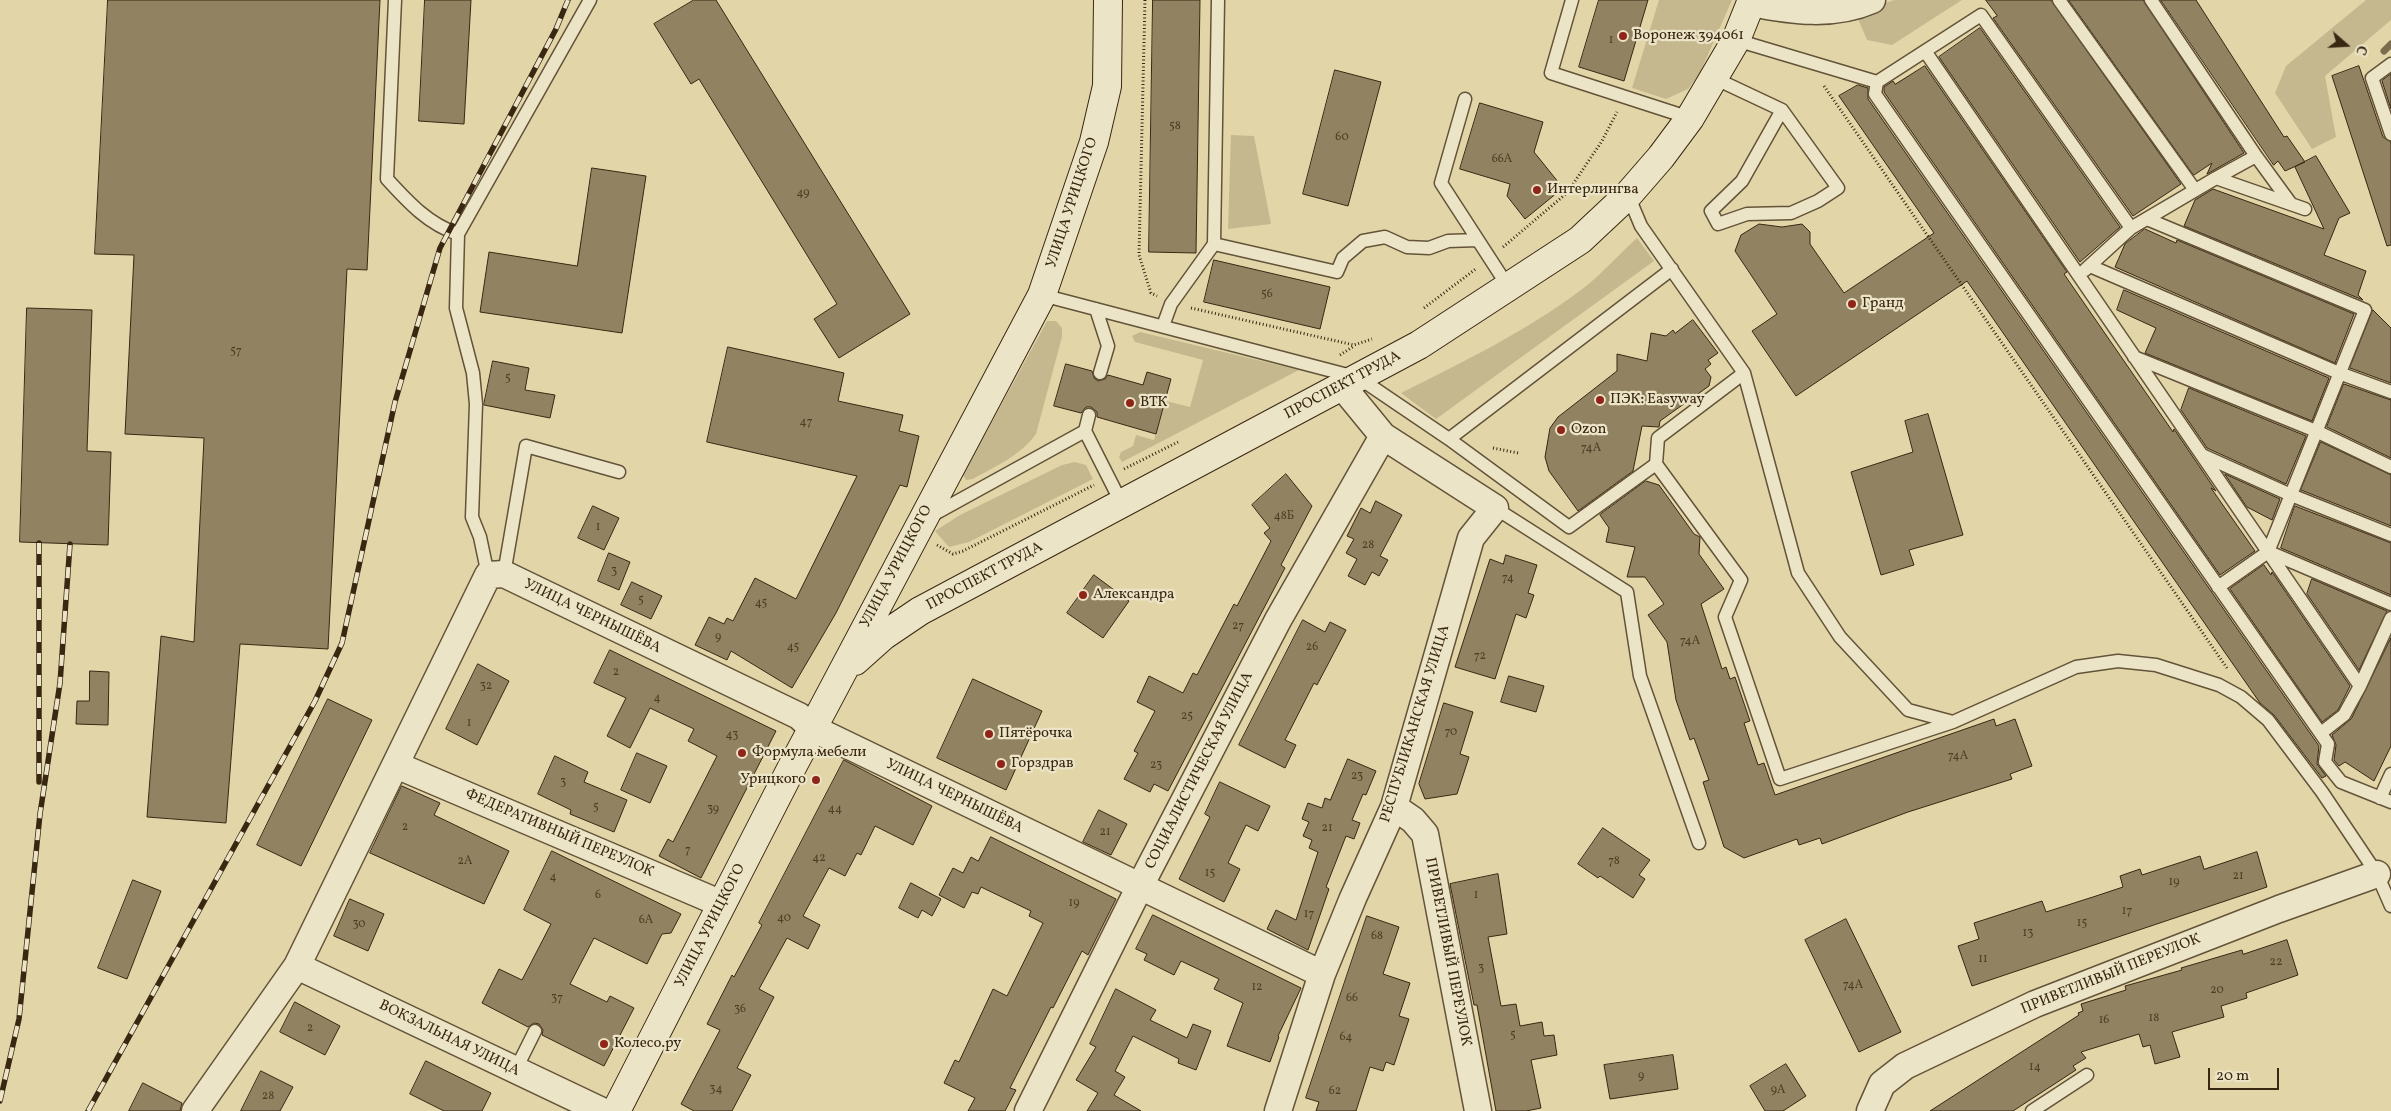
<!DOCTYPE html>
<meta charset="utf-8">
<style>
body{margin:0}
#map{position:relative;width:2391px;height:1111px;overflow:hidden;background:#e2d6a9;font-family:Vollkorn,serif}
canvas{display:block}
.north{position:absolute;left:2321px;top:20px;width:50px;height:50px;-webkit-text-stroke:4px #ece4c7;paint-order:stroke;rotate:109deg;font-size:14px;font-weight:700;line-height:20px;text-align:center;color:#392712}
.north::after{content:'';display:block;margin:auto;width:18px;height:22px;background:#392712;clip-path:polygon(50% 0,100% 100%,50% 72%,0 100%)}
.scale{position:absolute;left:2208px;top:1068px;width:71px;height:22px;box-sizing:border-box;border:2px solid #392712;border-top:0;padding-left:6px;font-size:15px;line-height:18px;white-space:nowrap;color:#392712;-webkit-text-stroke:4px #ece4c7;paint-order:stroke}
</style>
<div id="map">
<canvas width="2391" height="1111"></canvas>
<div class="north">С</div>
<div class="scale">20 m</div>
</div>
<script>
const c = document.querySelector('canvas').getContext('2d');
c.lineJoin = 'round';
function paint(path, color) { c.fillStyle = color; c.fill(path, 'evenodd'); }
function stroke(path, color, width, dash) { c.strokeStyle = color; c.lineWidth = width; c.lineCap = dash ? 'butt' : 'round'; c.setLineDash(dash || []); c.stroke(path); }
function write(font, color, halo, rows, align = 'center') {
  c.font = font + ' Vollkorn,serif'; c.lineWidth = 4.5; c.setLineDash([]); c.textBaseline = 'middle'; c.strokeStyle = halo; c.fillStyle = color; for (const [text, x, y, turn = 0] of rows) {
    c.save(); c.translate(x, y); c.rotate((+turn || 0) * Math.PI / 180); c.textAlign = isNaN(turn) ? turn : align; if (halo) c.strokeText(text, 0, 0); c.fillText(text, 0, 0); c.restore();
  }
}
const green = new Path2D(`
 M1659 0H1732L1700 73 1688 89 1666 99 1632 88Z
 M1894 0H1962L1892 45 1867 40 1856 14Z
 M2366 0H2391V20L2325 76 2336 137 2312 149 2275 93 2286 66Z
 M1231 135 1254 136 1271 224 1228 229Z
 M1637 238 1654 261 1436 419 1401 393C1463 362 1525 332 1581 290 1601 275 1618 255 1637 238Z
 M1047 321H1056L1062 328V337L1036 434C1020 456 996 466 973 479L966 480 963 475Z
 M1140 332 1299 370 1122 462 1119 457 1121 452 1133 446 1136 435 1154 440 1166 401 1190 407 1203 360 1135 342 1132 336Z
 M1075 462 1086 465 1093 479 969 542 949 547 935 531 960 515 1062 465Z`);
const stream = new Path2D(`
 M2384 51 2391 44`);
const building = new Path2D(`
 M108 0H380L367 270 347 269 328 649 240 644 226 823 147 817 161 636 194 642 204 438 125 434 134 255 95 254Z
 M425 0H471L464 124 419 121Z
 M694 0H716L910 314 839 358 814 319 837 304 699 79 691 84 654 24Z
 M1153 0H1200L1196 253 1149 252Z
 M1599 0H1648L1624 81 1579 67Z
 M1986 0H2051L2181 184 2133 216 1993 18 1997 16Z
 M2069 0H2143L2244 153 2207 174 2212 163 2194 175Z
 M2161 0H2196L2284 137 2287 136 2305 162 2285 171 2278 161 2274 165Z
 M1980 28 2120 227 2080 262 1939 57Z
 M1925 66 2067 272 2064 274 2173 432 2174 429 2216 491 2211 488 2255 551 2220 575 1884 92V87L1893 81 1895 84Z
 M2359 66 2383 137 2391 142V245L2387 246 2332 76Z
 M1335 70 1381 82 1348 206 1303 194Z
 M2391 74V109L2382 81Z
 M1858 85 1868 88V99L2319 746 2317 764 2326 776 2322 778 2274 715 2260 703 1967 281 1796 396 1752 331 1777 314 1735 251 1741 235 1759 224 1782 227 1802 224 1810 232V244L1844 293 1934 233 1839 96Z
 M1480 103 1543 122 1534 152 1563 188 1525 219 1507 196 1510 184 1460 169Z
 M2316 156 2350 213 2339 218 2324 255 2366 271 2358 295 2363 300 2184 226 2195 200 2213 189 2324 229 2295 167Z
 M592 168 646 176 622 333 480 312 489 252 577 266Z
 M2145 229 2176 243 2177 240 2354 314 2335 363 2115 267 2125 244Z
 M1214 260 1330 287 1320 329 1204 302Z
 M2124 290 2329 378 2312 421 2145 353 2156 328 2117 310Z
 M27 308 92 310 87 451 111 452 108 545 20 542Z
 M2373 310 2391 328V383L2350 368Z
 M1693 320 1718 353 1708 360 1711 364 1705 369 1711 377 1709 386 1660 421 1659 427 1642 426 1633 471 1578 511 1549 471 1545 457 1550 428 1558 417 1617 371V354L1647 361 1651 333 1666 336 1673 330 1675 333Z
 M728 347 844 373 838 401 903 415 899 431 919 436 907 487 900 485 836 613 792 688 731 651 727 660 695 645 709 617 724 624 727 618 733 621 755 578 796 599 857 476 707 442Z
 M493 361 529 368 525 390 555 395 550 418 484 405Z
 M1066 364 1092 371 1094 378 1098 381 1105 379 1108 375 1143 385 1147 372 1171 379 1156 434 1097 417V412L1091 407H1086L1081 413 1054 406Z
 M2344 384 2391 400V458L2327 427Z
 M2189 388 2306 436 2286 484 2207 448 2181 410Z
 M1928 414 1963 535 1909 550 1914 565 1881 575 1851 472 1913 452 1905 421Z
 M2321 442 2391 475V526L2301 490Z
 M1286 474 1312 506 1281 565 1285 568 1168 791 1154 784 1150 792 1124 779 1138 753 1134 751 1155 711 1137 702 1149 676 1183 693 1193 673 1197 675 1234 604 1237 606 1271 541 1264 533 1270 528 1252 505Z
 M2225 474 2280 499 2272 520 2247 507Z
 M1646 481 1659 485 1694 534 1700 537 1699 554 1724 589 1701 604 1722 669 1726 667 1730 679 1735 677 1750 721 1744 723 1758 765 1764 763 1775 795 1994 719 1996 726 2015 719 2032 766 2010 774 2012 779 1908 812 1822 844 1820 838 1799 845 1797 839 1744 858 1724 847 1703 782 1709 780 1694 738 1690 740 1676 700 1667 642 1648 615 1664 604 1645 577H1627L1635 547 1606 542 1609 528 1600 515Z
 M1376 501 1402 515 1380 556 1388 560 1379 576 1372 572 1365 585 1348 576 1357 559 1346 553 1354 539 1347 536 1361 508 1370 513Z
 M593 506 619 518 604 550 578 538Z
 M2295 506 2391 543V595L2281 548Z
 M609 553 630 562 619 590 598 581Z
 M1506 555 1537 565 1528 593 1534 595 1526 618 1516 614 1495 679 1455 667 1490 559 1503 564Z
 M2264 565 2271 575 2272 572 2350 686 2338 710 2322 722 2230 589Z
 M1094 575 1129 601 1103 638 1067 613Z
 M2312 579 2387 611 2359 670 2307 594Z
 M632 582 662 596 651 619 621 605Z
 M1303 620 1325 632 1330 622 1346 630 1317 685 1314 683 1285 740 1296 745 1285 768 1239 745Z
 M2391 638V746L2374 781 2345 762 2339 766 2334 760 2336 745 2332 735 2351 719Z
 M610 650 776 731 701 878 659 856 668 839 673 842 717 756 688 741 694 729 650 708 630 748 607 736 626 698 594 683Z
 M478 664 509 681 477 745 446 729Z
 M90 671 109 672 108 725 76 724 77 701H89Z
 M1509 676 1544 686 1536 712 1501 702Z
 M973 679 1042 711 1006 790 937 758Z
 M328 699 372 720 301 866 257 845Z
 M1444 703 1473 712 1460 754 1469 757 1457 794 1425 799 1419 784Z
 M637 753 667 766 650 803 621 790Z
 M555 756 588 772 584 782 627 800 614 832 570 814 571 810 538 794Z
 M1348 759 1376 771 1366 795 1363 794 1352 820 1360 823 1354 839 1346 836 1326 887 1329 889 1308 950 1267 929 1276 910 1296 920 1318 852 1309 848 1312 840 1303 836 1309 822 1302 819 1308 803 1322 808 1325 798 1330 800Z
 M844 760 932 806 913 845 875 826 861 855 857 853 845 876 829 868 803 916 820 925 808 949 787 938 759 989 774 997 737 1068 751 1075 732 1111H694L681 1104 720 1030 707 1024 732 975 734 977 762 925 759 923Z
 M1220 782 1270 806 1258 831 1246 825 1228 863 1240 869 1224 902 1179 879 1210 817 1205 814Z
 M402 786 440 803 434 815 509 851 484 904 370 853Z
 M1099 810 1127 824 1111 855 1083 842Z
 M1603 828 1650 860 1639 875 1645 879 1633 898 1600 876 1598 878 1578 864Z
 M991 837 1116 899 1088 955 1082 951 1053 1008 1051 1007 1010 1088 1016 1090 1005 1111H968L975 1098 944 1083 955 1060 959 1062 993 989 1007 996 1043 923 1029 916 1031 911 981 887 978 894 972 892 964 908 939 895 953 868 963 873 971 857 978 861Z
 M552 851 681 914 671 933 662 934 647 964 594 938 570 984 607 1002 610 996 634 1008 604 1066 542 1035 543 1030 539 1024 534 1023 528 1027 482 1003 499 969 522 980 551 924 524 910Z
 M2257 852 2267 887 1972 986 1958 946 1979 939 1974 923 2042 901 2046 912 2096 896 2123 887 2120 876 2140 869 2142 875 2200 856 2204 869Z
 M1498 874 1507 934 1488 937 1501 1006 1516 1004 1520 1026 1542 1022 1544 1036 1554 1035 1557 1055 1531 1060 1541 1108 1526 1111H1496L1477 1005H1474L1450 884Z
 M133 880 161 891 127 979 98 968Z
 M911 883 941 899 932 916 922 910 918 918 899 908Z
 M350 899 384 914 368 951 334 936Z
 M1153 915 1301 988 1278 1036 1279 1037 1270 1062 1227 1046 1243 1003 1214 989 1219 979 1181 961 1174 975 1144 960 1147 954 1136 949Z
 M1367 916 1399 927 1383 974 1410 983 1399 1016 1409 1019 1394 1065 1386 1062 1383 1071 1370 1067 1356 1111H1316L1319 1102 1306 1098Z
 M1846 919 1901 1032 1859 1052 1805 940Z
 M2287 940 2298 975 2246 993 2247 998 2221 1006 2224 1017 2172 1032 2180 1057 2155 1064 2150 1045 2143 1047 2139 1034 2081 1052 2086 1058 2073 1066 2076 1070 2013 1111H1930L2079 1015 2078 1013 2083 1011 2081 1004 2126 990 2125 986 2182 970 2181 968 2242 950 2243 954Z
 M1116 989 1156 1010 1150 1020 1187 1038 1193 1024 1211 1031 1196 1070 1178 1063 1179 1059 1133 1036 1115 1071 1125 1077 1114 1095 1141 1111H1087L1098 1093 1076 1080 1096 1047 1090 1044Z
 M295 1002 340 1026 325 1055 280 1032Z
 M1673 1055 1678 1089 1610 1099 1604 1065Z
 M426 1061 491 1093 482 1111H444L410 1094Z
 M1786 1064 1806 1096 1783 1111H1765L1750 1086Z
 M261 1071 293 1087 280 1111H241Z
 M143 1083 182 1103 180 1111H129Z`);
const path = new Path2D(`
 M1145 0 1139 255 1151 293 1157 296
 M1824 86 2227 668
 M1503 247 1567 193 1602 141 1617 112
 M1191 308 1354 345 1372 339
 M1424 308 1477 268
 M1340 355 1354 346
 M1493 448 1518 453
 M1124 469 1178 442
 M937 545 953 554 963 551 1094 485`);
const lane = new Path2D(`
 M395 0 387 179C408 202 428 224 458 234
 M1572 0 1551 73 1690 118
 M2059 0 2195 190
 M2151 0 2256 156 2216 178
 M1736 40 1877 82 1981 15 2131 228
 M1925 51 2360 686
 M2391 64 2372 78 2391 134
 M1714 78 1782 110 1838 188 1818 201 1791 213 1747 214 1718 224 1711 211 1742 181 1782 110
 M1877 82 1875 94 2328 744 2325 762 2341 782 2391 802
 M1465 99 1441 183 1509 288
 M2256 156 2291 204
 M1628 195 1641 226 1744 373 1798 573 1840 637 1908 710 1953 722 2076 667 2118 661 2156 665 2219 685 2241 697 2268 720 2322 792 2377 874 2391 906
 M2147 219 2365 310 2268 552 2218 587
 M1214 244 1337 272 1343 258 1363 241 1385 237 1407 247 1429 248 1448 241 1477 240
 M2090 266 2339 373 2391 392
 M2085 270 2131 228 2216 178 2305 209
 M1042 295 1359 378 1449 439 1672 269
 M1096 309 1108 346 1100 373
 M1163 326 1171 304 1214 244 1218 0
 M2134 357 2316 431 2391 467
 M1085 431 1122 504
 M1449 439 1569 527 1656 464 1658 438 1744 373
 M2202 455 2291 495 2391 535
 M1656 464 1741 580 1725 617 1780 779 1953 722
 M1495 508 1627 592 1640 676 1699 843
 M929 517 1085 431 1089 415
 M2269 552 2391 604
 M504 574 526 446 619 472
 M488 575 480 537 472 517 476 404 473 373 456 308 458 234 590 0
 M2321 733 2344 715 2360 686 2391 618
 M2380 798 2391 774
 M515 1071 535 1031
 M2032 1111 2087 1075`);
const street = new Path2D(`
 M1751 3C1792 11 1833 17 1872 0
 M396 765 722 904
 M1394 807 1413 820 1425 834 1478 1111
 M297 966 602 1111
 M195 1111 297 966 488 575 504 574 799 716 812 728 1322 974
 M1028 1111 1139 888 1278 620 1383 436
 M1278 1111 1322 974 1353 898 1394 807 1471 538 1495 508 1383 436 1342 386
 M1870 1111 1882 1084 1905 1066 2035 1004 2279 909 2377 874`);
const secondary = new Path2D(`
 M855 661 883 636 920 611 1419 345 1580 240 1628 195 1661 157 1690 118 1736 40 1752 0
 M616 1111 791 769 1042 295 1094 142 1107 86 1108 0`);
const rail = new Path2D(`
 M39 543V782
 M0 1101 19 1019 40 814 60 683 70 544
 M88 1111 315 701 342 643 395 402 440 248 556 29 568 0`);
const markers = [
 [1623,36,5,"#8f2418"],
 [1537,190,5,"#8f2418"],
 [1852,304,5,"#8f2418"],
 [1600,400,5,"#8f2418"],
 [1130,403,5,"#8f2418"],
 [1561,430,5,"#8f2418"],
 [1083,595,5,"#8f2418"],
 [989,734,5,"#8f2418"],
 [742,753,5,"#8f2418"],
 [1001,764,5,"#8f2418"],
 [816,780,5,"#8f2418"],
 [604,1044,5,"#8f2418"]
];
const numberNames = [
 ["1",1611,41],
 ["58",1175,127],
 ["60",1342,138],
 ["66А",1502,160],
 ["49",803,194],
 ["56",1267,295],
 ["57",236,352],
 ["5",508,379],
 ["47",806,423],
 ["74А",1591,449],
 ["48Б",1284,517],
 ["1",598,528],
 ["28",1368,546],
 ["3",614,572],
 ["74",1508,579],
 ["5",641,601],
 ["45",761,604],
 ["27",1238,627],
 ["9",718,638],
 ["74А",1690,642],
 ["45",793,648],
 ["26",1312,648],
 ["72",1480,657],
 ["2",616,673],
 ["32",486,687],
 ["4",657,699],
 ["25",1187,717],
 ["1",469,724],
 ["70",1451,733],
 ["43",732,736],
 ["74А",1958,757],
 ["23",1156,766],
 ["23",1357,777],
 ["3",563,783],
 ["5",596,808],
 ["39",713,810],
 ["44",835,810],
 ["2",405,828],
 ["21",1327,829],
 ["21",1105,833],
 ["7",688,851],
 ["42",819,859],
 ["2А",465,862],
 ["78",1614,862],
 ["15",1210,874],
 ["21",2238,877],
 ["4",553,878],
 ["19",2174,883],
 ["6",598,896],
 ["1",1476,896],
 ["19",1074,904],
 ["17",2127,912],
 ["17",1309,915],
 ["40",784,919],
 ["6А",646,921],
 ["15",2082,924],
 ["30",359,925],
 ["13",2028,934],
 ["68",1377,937],
 ["11",1983,960],
 ["22",2276,963],
 ["3",1481,969],
 ["74А",1853,986],
 ["12",1257,988],
 ["20",2217,991],
 ["37",557,999],
 ["66",1352,999],
 ["36",740,1010],
 ["18",2154,1019],
 ["16",2104,1021],
 ["2",310,1029],
 ["5",1513,1036],
 ["64",1346,1038],
 ["14",2035,1068],
 ["9",1641,1077],
 ["34",716,1090],
 ["9А",1778,1091],
 ["62",1335,1092],
 ["28",268,1097]
];
const poiNames = [
 ["Воронеж 394061",1633,36],
 ["Интерлингва",1547,190],
 ["Гранд",1862,304],
 ["ПЭК: Easyway",1610,400],
 ["ВТК",1140,403],
 ["Ozon",1571,430],
 ["Александра",1093,595],
 ["Пятёрочка",999,734],
 ["Формула мебели",752,753],
 ["Горздрав",1011,764],
 ["Урицкого",806,780,"right"],
 ["Колесо.ру",614,1044]
];
const streetNames = [
 ["УЛИЦА УРИЦКОГО",1073,203,-72],
 ["ПРОСПЕКТ ТРУДА",1343,386,-28],
 ["УЛИЦА УРИЦКОГО",897,567,-62],
 ["ПРОСПЕКТ ТРУДА",985,577,-28],
 ["УЛИЦА ЧЕРНЫШЁВА",592,617,26],
 ["РЕСПУБЛИКАНСКАЯ УЛИЦА",1416,724,-73],
 ["СОЦИАЛИСТИЧЕСКАЯ УЛИЦА",1200,771,-63],
 ["УЛИЦА ЧЕРНЫШЁВА",954,797,26],
 ["ФЕДЕРАТИВНЫЙ ПЕРЕУЛОК",559,834,23],
 ["УЛИЦА УРИЦКОГО",711,926,-63],
 ["ПРИВЕТЛИВЫЙ ПЕРЕУЛОК",1447,952,79],
 ["ПРИВЕТЛИВЫЙ ПЕРЕУЛОК",2111,975,-22],
 ["ВОКЗАЛЬНАЯ УЛИЦА",449,1039,26]
];
paint(green, '#c5b88f');
stroke(stream, '#7c6c4e', 7);
paint(building, '#918261');
stroke(building, '#392712', 1);
stroke(lane, '#635338', 15);
stroke(street, '#635338', 29);
stroke(secondary, '#392712', 30);
stroke(path, '#392712', 3, [1, 2.5]);
stroke(lane, '#ece4c7', 12);
stroke(street, '#ece4c7', 26);
stroke(secondary, '#ece4c7', 28);
stroke(rail, '#392712', 5.5);
stroke(rail, '#ece4c7', 4, [11]);
for (const [x, y, r, color] of markers) { const dot = new Path2D(); dot.arc(x, y, r, 0, 2 * Math.PI); c.fillStyle = color; c.fill(dot); stroke(dot, '#ece4c7', 2); }
write('12px', '#4f3e26', null, numberNames);
write('15px', '#392712', '#ece4c7', poiNames, 'left');
write('15px', '#392712', '#ece4c7', streetNames);
</script>
